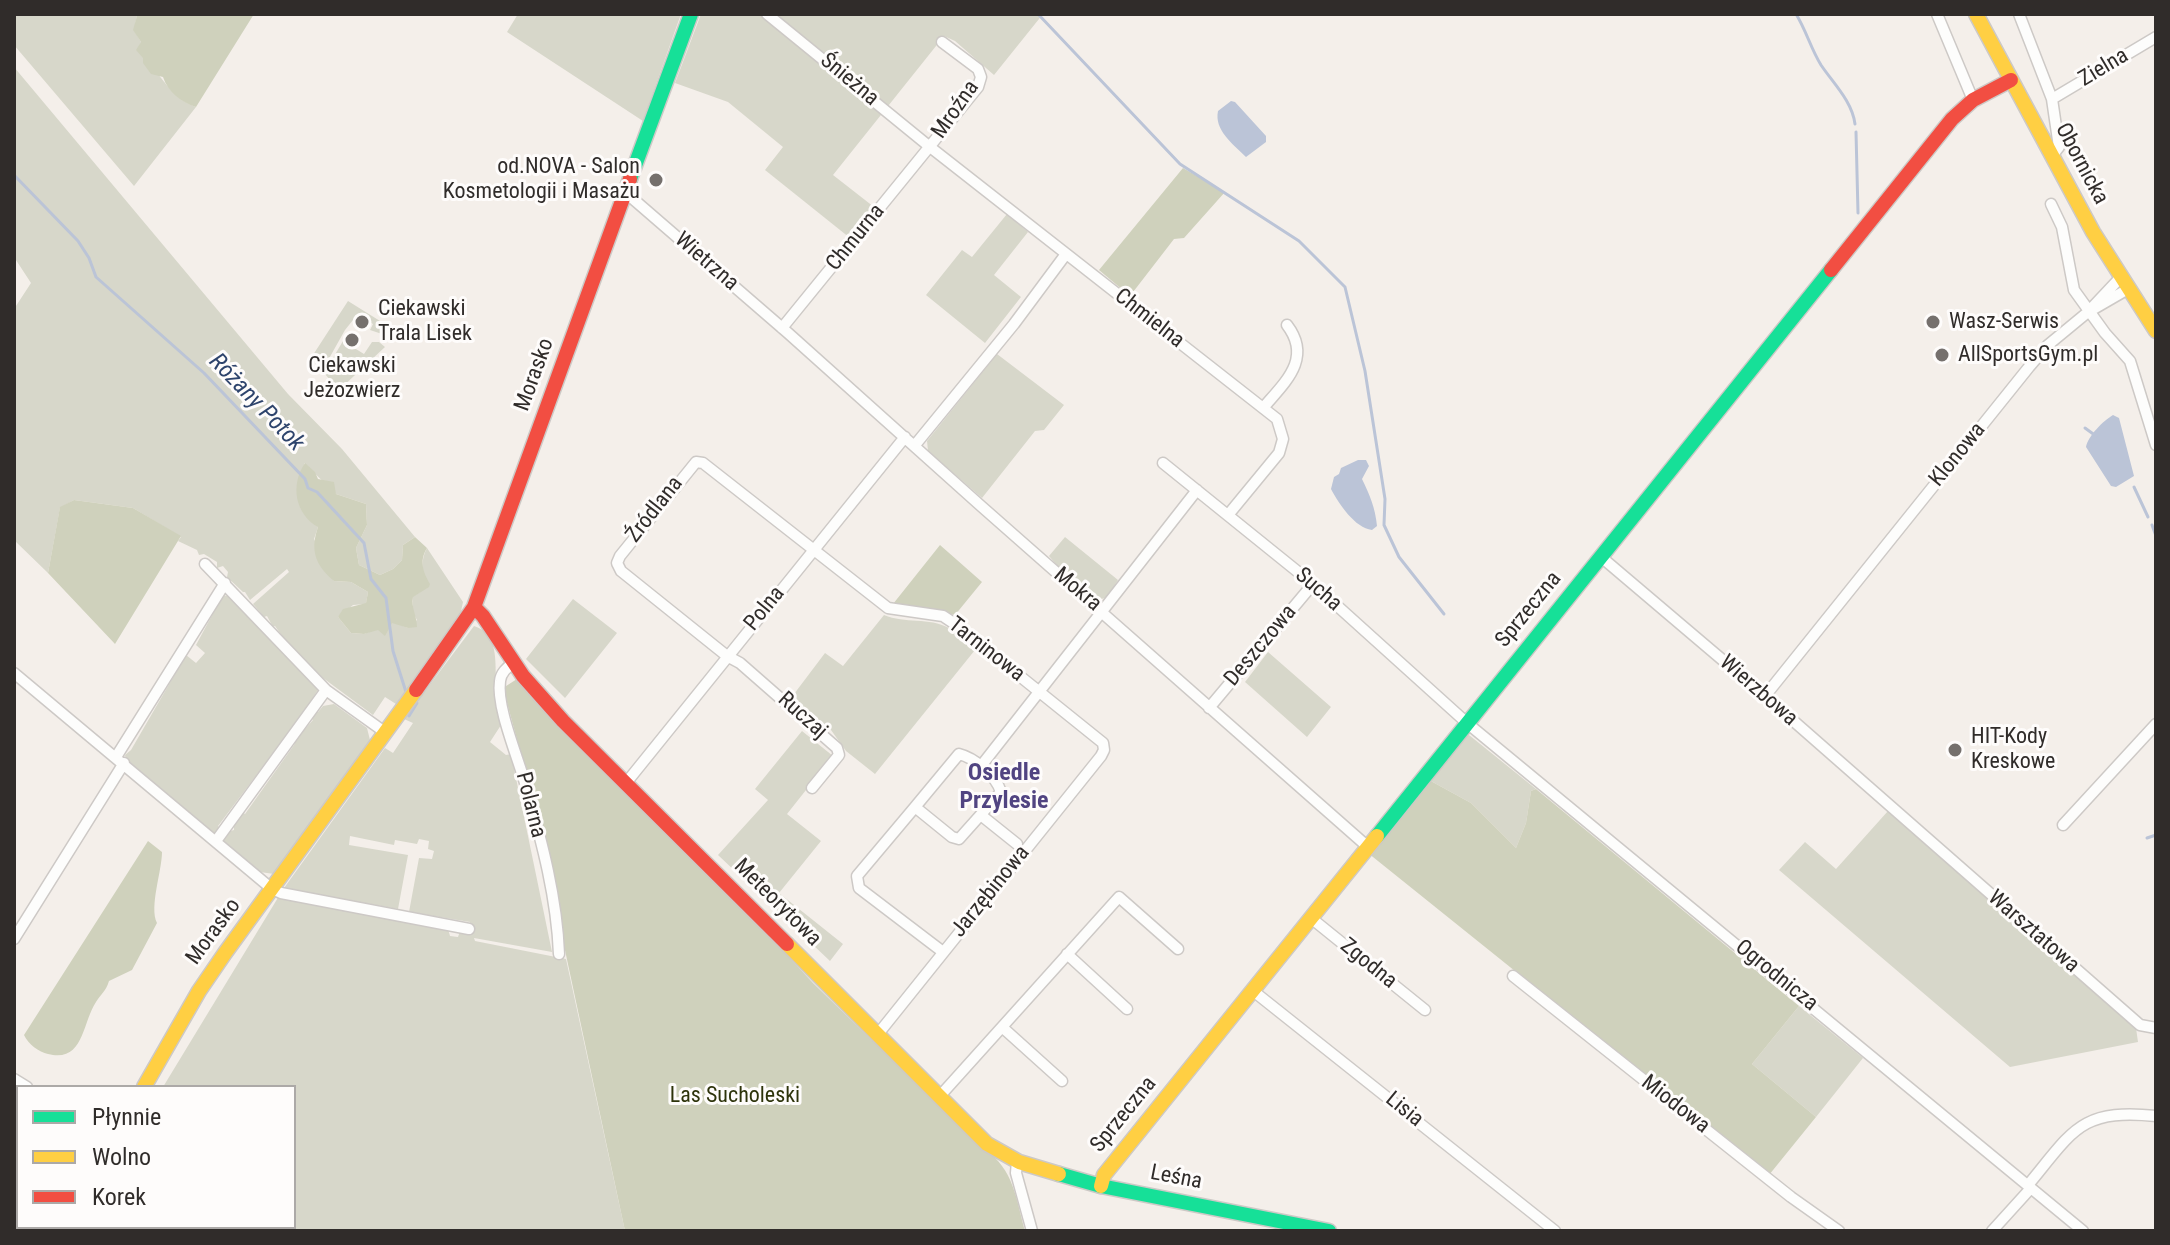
<!DOCTYPE html>
<meta charset="utf-8">
<style>
body{margin:0}
#map{position:relative;width:2170px;height:1245px;overflow:hidden;background:#f4efea;font-family:"Roboto Condensed",sans-serif}
canvas{display:block}
.frame{position:absolute;inset:0;border:16px solid #302c2a;pointer-events:none}
.legend{position:absolute;left:16px;top:1085px;width:280px;height:144px;box-sizing:border-box;background:#fefcfb;border:2px solid #aca9a7;margin:0;padding:10px 14px;list-style:none;font-size:24px;color:#302c2a}
.legend li{display:flex;align-items:center;gap:16px;height:40px}
.legend b{width:40px;border:2px solid #aca9a7}
</style>
<div id="map">
<canvas width="2170" height="1245"></canvas>
<div class="frame"></div>
<ul class="legend">
<li><b style="height:10px;background:#16e098"></b>Płynnie</li>
<li><b style="height:10px;background:#ffcf43"></b>Wolno</li>
<li><b style="height:10px;background:#f24e42"></b>Korek</li>
</ul>
</div>
<script>
const c = document.querySelector('canvas').getContext('2d');
c.lineJoin = 'round';
function paint(path, color) { c.fillStyle = color; c.fill(path, 'evenodd'); }
function stroke(path, color, width, dash) { c.strokeStyle = color; c.lineWidth = width; c.lineCap = dash ? 'butt' : 'round'; c.setLineDash(dash || []); c.stroke(path); }
function write(font, color, halo, rows, align = 'center') {
  c.font = font + ' "Roboto Condensed",sans-serif'; c.lineWidth = 6; c.setLineDash([]); c.textBaseline = 'middle'; c.strokeStyle = halo; c.fillStyle = color; for (const [text, x, y, turn = 0] of rows) {
    c.save(); c.translate(x, y); c.rotate((+turn || 0) * Math.PI / 180); c.textAlign = isNaN(turn) ? turn : align; if (halo) c.strokeText(text, 0, 0); c.fillText(text, 0, 0); c.restore();
  }
}
const green = new Path2D(`
 M14 14 137 16 134 30 141 42 140 47C154 68 171 98 196 107L134 186 14 45Z
 M518 14H681L643 121 507 32Z
 M701 14H1043L994 75 955 41 944 36 833 175 874 207 850 238 765 170 783 147 728 102 675 83Z
 M14 67 288 394 342 449 415 537 403 545 402 560 393 569 380 575 359 565 356 548 367 525 366 504 336 494 304 463 318 527 314 539 334 581 351 582 368 592 366 604 353 605 338 617 351 633 364 634 393 622 408 628 417 620 413 613V596L420 592C423 577 420 559 427 548L463 602 459 621 408 695 401 697 396 704 385 697 373 715 319 675 291 649 275 626 273 627 267 616 264 617 253 604 289 572 287 569 250 600 245 592H243L227 577 228 572 223 566 217 568V562L204 554 199 555 197 550 178 541 181 537 133 508 74 500 60 508 48 573 14 540V309L31 283 14 257Z
 M1007 214 1028 232 994 275 1021 297 985 343 926 295 962 250 972 257Z
 M348 301 388 326 385 335 370 330 373 324 357 315 345 330 322 371 311 358Z
 M343 341 364 354 372 342H379L385 347 339 390 324 373Z
 M997 354 1064 405 1044 430 1035 431 982 498 928 451 927 441Z
 M1065 537 1118 580 1107 598 1094 600 1061 570 1049 556Z
 M223 595 236 598 318 690 277 753 274 752 218 826 221 829 216 835 126 759 125 755 131 750 186 655 196 663 205 653 196 645Z
 M573 599 617 633 565 698 526 659Z
 M884 615C905 624 929 617 949 628 958 633 967 643 975 650L875 774 846 751 831 730 791 698 825 653 843 666Z
 M474 626C499 634 495 661 496 684 497 697 501 710 503 722L490 742 506 755 511 754 552 952 474 938 475 941 566 959 625 1231H76L78 1227H294V1087H163L279 896 448 929 450 936 458 937 460 931 472 933 470 922 409 912 419 858 432 859 434 851 428 849 429 841 419 839 417 844 395 840 394 845 350 836 349 845 408 855 398 909 284 888 385 748 393 753 413 723 404 719Z
 M1268 652 1331 707 1307 737 1245 682Z
 M334 704 367 728 370 740 274 874 260 872 222 840 227 832 234 830V823L242 812 245 814 294 745 296 739 313 720 311 718 316 712H318L323 706Z
 M802 731 833 756 787 814 821 841 779 893 843 944 830 961 718 855 768 800 755 789Z
 M1469 735 1536 789 1531 791 1526 823 1516 848 1471 803 1429 780 1465 736Z
 M1888 811 1894 813 2136 1028 2138 1042 2010 1067 1779 870 1805 842 1836 869Z
 M1799 1006 1863 1058 1816 1117 1752 1064Z`);
const forest = new Path2D(`
 M134 14H254L196 107C181 102 168 92 163 77L151 74 143 63V58L136 50 141 42 133 30 137 16Z
 M1183 168 1225 192 1184 238 1174 239 1130 296 1099 270Z
 M305 463 315 472 318 479 334 482 336 494 366 504 367 525 356 548 359 565 380 575 393 569 402 560 403 545 415 537 427 548C419 561 423 572 430 584L429 587 413 597C411 608 417 616 417 627L408 628 392 623 385 636 378 630 364 634 351 633 338 617 343 609 366 603 368 592 351 582 334 581C315 565 310 550 318 527 295 514 290 485 305 463Z
 M74 500 133 508 181 536 115 644 48 573 60 507Z
 M940 545 982 582 955 615 893 604Z
 M517 679 534 700 710 872 813 983 985 1150C1014 1169 1016 1199 1025 1231H625L531 791 503 688Z
 M1429 780 1471 803 1516 848 1526 823 1531 791 1536 789 1799 1006 1752 1064 1816 1117 1769 1175 1368 853Z
 M148 841 162 852C162 871 149 907 157 923L132 970 109 981C106 991 101 994 96 1002 82 1023 84 1063 48 1054 39 1052 28 1044 24 1035Z`);
const water = new Path2D(`
 M1231 101 1235 102 1266 136V142L1246 157C1233 144 1214 130 1218 111Z
 M2113 415 2119 418 2134 476 2116 487 2111 486 2086 447C2088 436 2103 421 2113 415Z
 M1358 460H1366L1369 466 1362 479C1370 496 1375 507 1377 526L1372 530C1355 528 1339 504 1331 489L1334 477 1339 474 1341 468Z`);
const stream = new Path2D(`
 M1038 14 1180 164 1299 241 1345 287 1365 371 1385 499 1384 525 1399 557 1444 614
 M1796 14C1806 30 1811 49 1821 65 1833 83 1852 101 1855 124
 M1856 132 1858 213
 M14 175 78 241 89 258 96 277 204 373 305 479 308 488 317 492 364 543 371 579 386 598 393 651 406 692
 M2085 428 2096 436
 M2134 487 2148 517
 M2152 525 2156 536
 M409 716 417 703
 M2147 838 2156 835`);
const street = new Path2D(`
 M767 14 930 147 1277 419 1283 439 1279 453 1228 515
 M1937 14 1973 100
 M2019 14 2052 99 2059 147 2052 156
 M2052 99 2156 37
 M625 192 788 333 981 506 1368 847
 M2051 204 2062 227 2074 290 2105 333 2130 361 2156 445
 M2090 311 2128 289
 M782 328 978 87 981 77 978 69 942 42
 M1263 408C1284 383 1313 359 1287 325
 M915 445 1014 324 1066 254
 M1163 463 1313 584 1467 723 2083 1231
 M1600 556 1765 696 2140 1025 2156 1028
 M205 564 326 690 386 733
 M514 662C508 667 501 672 500 681 496 708 520 762 527 790 542 842 557 899 559 954
 M14 673 272 889 281 893 469 929
 M1765 696 2029 367 2048 345 2088 312 2120 278
 M1209 708 1313 584
 M959 754C975 758 996 776 1001 792L959 839 952 837 915 807Z
 M116 757 225 583
 M981 766 1197 490
 M626 783 905 437
 M812 788 839 755 837 748 740 663 727 656 621 571 617 563 620 556 696 462 703 463 888 608 943 616 955 624 1103 743 1104 750 1101 756 878 1034
 M915 807 857 876 859 888 943 952
 M982 816 1017 844
 M2063 825 2156 724
 M216 841 326 690
 M1311 918 1425 1010
 M14 939 124 763
 M1067 954 1127 1009
 M1513 976 1791 1197 1839 1231
 M1252 990 1555 1231
 M1002 1027 1062 1081
 M14 1079 27 1087
 M939 1097 1119 897 1178 949
 M1017 1161 1016 1173 1032 1231
 M14 1174 18 1177
 M2028 1185C2073 1131 2080 1108 2156 1116
 M1992 1231 2031 1188`);
const fast = new Path2D(`
 M630 179 691 14
 M1377 836 1831 270
 M1059 1174 1101 1186 1329 1231
 M62 1231 64 1227`);
const slow = new Path2D(`
 M1976 14 2093 232 2156 331
 M787 944 987 1144 1019 1162 1059 1174
 M144 1087 199 991 225 953 416 690
 M1101 1186 1104 1175 1377 836`);
const jam = new Path2D(`
 M1831 270 1952 119 1973 100 2011 80
 M474 607 483 616 523 676 563 721 787 944
 M416 690 474 607 630 179`);
const markers = [
 [656,180,8,"#75706d"],
 [362,322,8,"#75706d"],
 [1933,322,8,"#75706d"],
 [352,340,8,"#75706d"],
 [1942,355,8,"#75706d"],
 [1955,750,8,"#75706d"]
];
const streetNames = [
 ["Zielna",2104,68,-31],
 ["Śnieżna",849,80,40],
 ["Mroźna",956,110,-55],
 ["Obornicka",2081,164,62],
 ["Chmurna",856,238,-51],
 ["Wietrzna",706,262,41],
 ["Chmielna",1149,319,38],
 ["Morasko",535,375,-70],
 ["Klonowa",1958,455,-51],
 ["Źródlana",655,510,-52],
 ["Mokra",1077,590,40],
 ["Sucha",1318,590,41],
 ["Polna",765,609,-51],
 ["Sprzeczna",1529,610,-51],
 ["Deszczowa",1261,646,-50],
 ["Tarninowa",986,650,38],
 ["Wierzbowa",1758,691,41],
 ["Ruczaj",802,716,42],
 ["Polarna",530,805,76],
 ["Jarzębinowa",991,892,-51],
 ["Meteorytowa",777,903,45],
 ["Morasko",214,932,-54],
 ["Warsztatowa",2033,932,41],
 ["Zgodna",1368,964,39],
 ["Ogrodnicza",1776,976,39],
 ["Miodowa",1675,1105,38],
 ["Lisia",1404,1110,39],
 ["Sprzeczna",1124,1115,-51],
 ["Leśna",1176,1178,11]
];
const poiNames = [
 ["od.NOVA - Salon",640,167,"right"],
 ["Kosmetologii i Masażu",640,192,"right"],
 ["Ciekawski",378,309],
 ["Trala Lisek",378,334],
 ["Wasz-Serwis",1949,322],
 ["AllSportsGym.pl",1958,355],
 ["Ciekawski",352,366,"center"],
 ["Jeżozwierz",352,391,"center"],
 ["HIT-Kody",1971,737],
 ["Kreskowe",1971,762]
];
const parkNames = [
 ["Las Sucholeski",735,1096]
];
const waterNames = [
 ["Różany Potok",256,403,46]
];
const neighbourhoodNames = [
 ["Osiedle",1004,774],
 ["Przylesie",1004,802]
];
paint(green, '#d7d7ca');
paint(forest, '#cfd1bc');
paint(water, '#bbc4d7');
stroke(stream, '#bbc4d7', 3);
stroke(street, '#cdc9c6', 13);
stroke(fast, '#cdc9c6', 17);
stroke(slow, '#cdc9c6', 17);
stroke(jam, '#cdc9c6', 17);
stroke(street, '#fdfdfc', 10);
stroke(fast, '#16e098', 14);
stroke(slow, '#ffcf43', 14);
stroke(jam, '#f24e42', 14);
for (const [x, y, r, color] of markers) { const dot = new Path2D(); dot.arc(x, y, r, 0, 2 * Math.PI); c.fillStyle = color; c.fill(dot); stroke(dot, '#fefcfb', 3); }
write('22px', '#302c2a', '#fefcfb', streetNames);
write('22px', '#302c2a', '#fefcfb', poiNames, 'left');
write('22px', '#2d330a', '#fefcfb', parkNames);
write('italic 24px', '#2e446c', '#fefcfb', waterNames);
write('bold 24px', '#514481', '#fefcfb', neighbourhoodNames);
</script>
